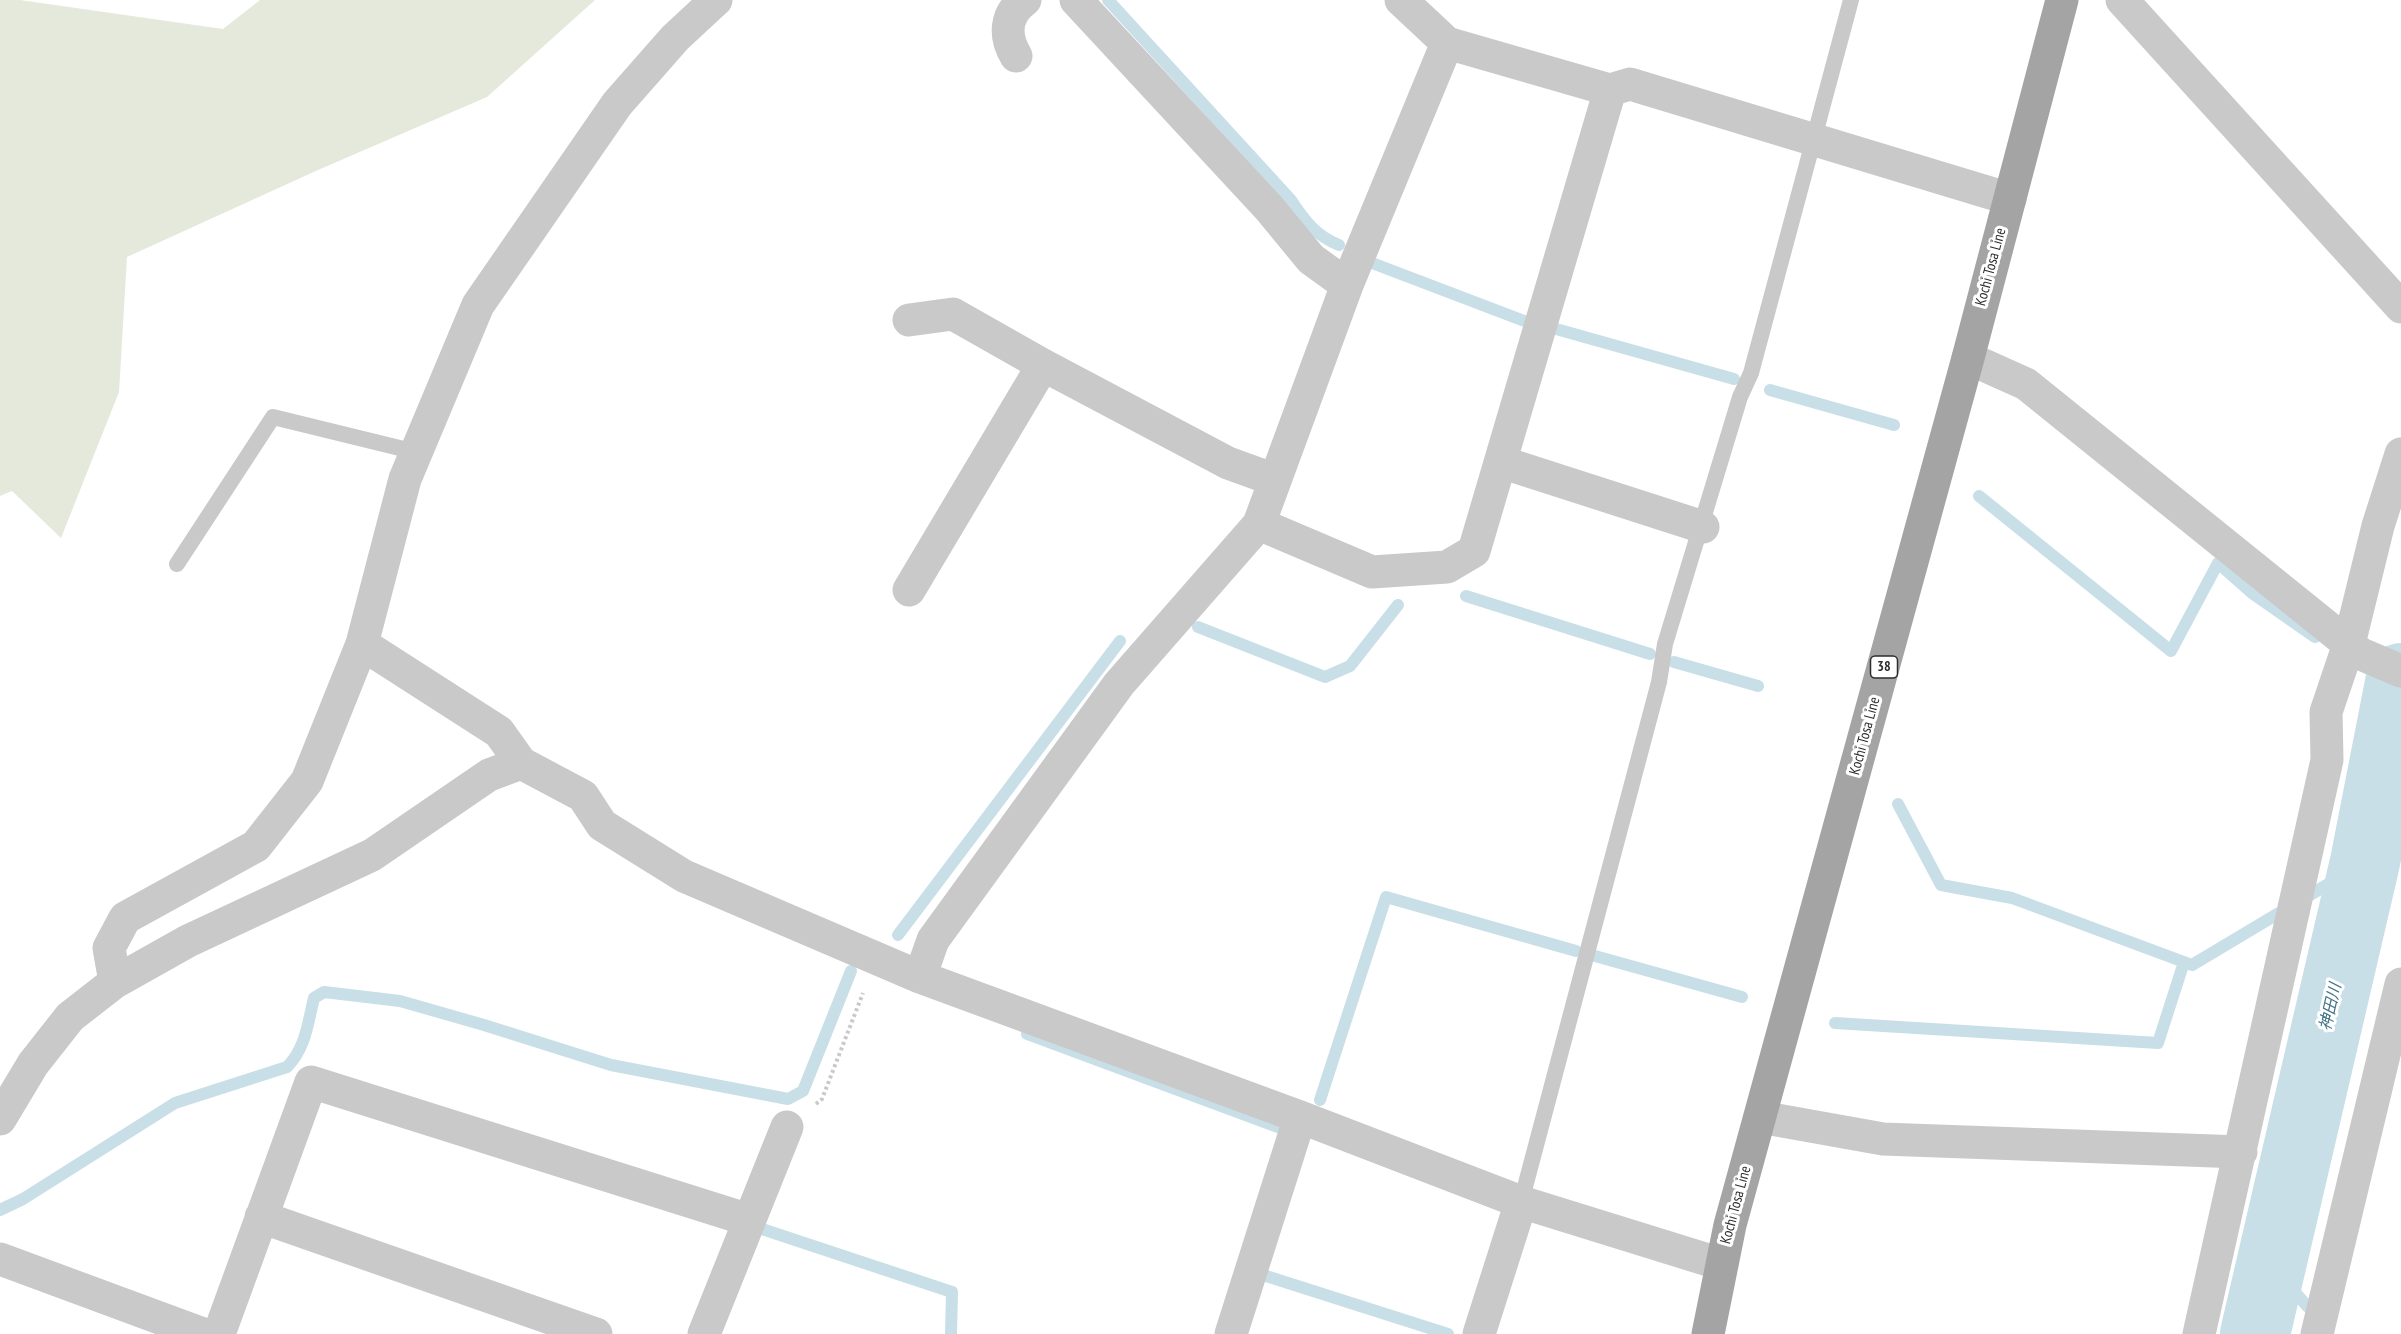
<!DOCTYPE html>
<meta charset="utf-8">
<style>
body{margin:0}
canvas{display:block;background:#fff}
</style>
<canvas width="2401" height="1334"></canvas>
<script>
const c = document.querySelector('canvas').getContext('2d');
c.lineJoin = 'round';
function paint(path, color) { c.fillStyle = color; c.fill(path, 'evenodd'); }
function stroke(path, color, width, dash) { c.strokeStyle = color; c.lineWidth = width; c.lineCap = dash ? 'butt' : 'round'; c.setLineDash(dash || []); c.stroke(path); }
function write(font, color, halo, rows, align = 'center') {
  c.font = font + ' "PT Sans Narrow","Noto Sans JP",sans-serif'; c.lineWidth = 6; c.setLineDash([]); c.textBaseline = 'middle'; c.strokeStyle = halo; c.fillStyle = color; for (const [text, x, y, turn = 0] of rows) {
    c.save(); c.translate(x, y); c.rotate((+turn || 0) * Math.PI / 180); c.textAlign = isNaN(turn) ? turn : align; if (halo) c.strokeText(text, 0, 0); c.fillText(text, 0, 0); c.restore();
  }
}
const green = new Path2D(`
 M0 0H20L223 29 260 0H595L487 97 318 170 127 257 119 392 61 538 12 491 0 496Z`);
const stream = new Path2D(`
 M1108 0 1291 200C1304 220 1316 236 1339 245
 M1372 263 1527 322
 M1549 327 1734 379
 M1770 390 1894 425
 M1979 496 2171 651 2218 563 2252 593 2315 637
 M1466 596 1650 654
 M1198 627 1325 677 1350 666 1398 605
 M1674 662 1758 686
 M1898 804 1941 885 2012 898 2184 962 2192 965 2279 913
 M2305 898 2365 862
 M898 935 1120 641
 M1595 956 1742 997
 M1835 1023 2158 1043 2184 962
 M1027 1034 1280 1128
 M1320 1100 1386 897 1576 951
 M0 1210 23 1199 175 1103 287 1067C306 1048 308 1022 314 998L324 992 400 1001 484 1025 611 1065 788 1099 803 1091 851 971
 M759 1228 952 1292 951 1334
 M2270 1264 2308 1307
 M1263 1275 1448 1334`);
const river = new Path2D(`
 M2255 1334 2365 862 2401 678`);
const path = new Path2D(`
 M816 1104 822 1099 863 993`);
const service = new Path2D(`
 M177 564 273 417 416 452
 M1521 1202 1659 682 1665 644 1740 397 1751 373 1851 0`);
const minor = new Path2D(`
 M1076 0 1269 208 1311 259 1347 285
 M2122 0 2401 307
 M1016 56C1004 36 1005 14 1025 0
 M1610 90 1630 84 2010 199
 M909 320 953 314 1043 365 1228 463 1275 480
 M1968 358 2026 384 2361 654 2401 671
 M1501 462 1703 527
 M1259 524 1372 572 1447 567 1474 551 1610 90 1447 43 1401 0
 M909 590 1043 365
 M362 644 499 732 521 763 583 796 602 825 684 876 920 977 1300 1117 1521 1202 1721 1264
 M920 977 933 940 1119 684 1259 524 1347 285 1447 43
 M115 982 109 948 125 918 256 846 307 781 362 644 405 479 478 305 617 104 675 38 716 0
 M1760 1117 1883 1139 2241 1152
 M0 1119 33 1064 70 1017 115 982 188 941 372 855 489 775 521 763
 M261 1217 596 1334
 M0 1259 203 1334
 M219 1334 311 1082 749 1220
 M704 1334 787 1127
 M1231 1334 1300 1117
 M1479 1334 1521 1202
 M2199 1334 2327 760 2326 712 2349 644 2378 526 2401 454
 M2317 1334 2401 984`);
const primary = new Path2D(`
 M1708 1334 1730 1225 1968 358 2062 0`);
const shields = [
 [1884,667,27]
];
const shieldNames = [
 ["38",1884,667]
];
const streetNames = [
 ["Kochi Tosa Line",1991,267,-75],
 ["Kochi Tosa Line",1865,736,-75],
 ["Kochi Tosa Line",1736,1205,-75]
];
const waterNames = [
 ["神田川",2331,1007,-77]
];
paint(green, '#e4e9db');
stroke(stream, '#c8dfe8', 12);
stroke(river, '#c8dfe8', 70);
stroke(path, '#c9c9c9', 4, [3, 3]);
stroke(service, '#c9c9c9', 16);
stroke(minor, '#c9c9c9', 33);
stroke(primary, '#a4a4a4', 33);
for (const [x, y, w] of shields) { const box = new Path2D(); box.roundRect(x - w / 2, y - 11, w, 22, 4.5); c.fillStyle = '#fff'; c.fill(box); stroke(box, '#2c2c2c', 1.5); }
write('bold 14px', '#2c2c2c', null, shieldNames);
write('15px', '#2c2c2c', '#fff', streetNames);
write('italic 16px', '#427487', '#fff', waterNames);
</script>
